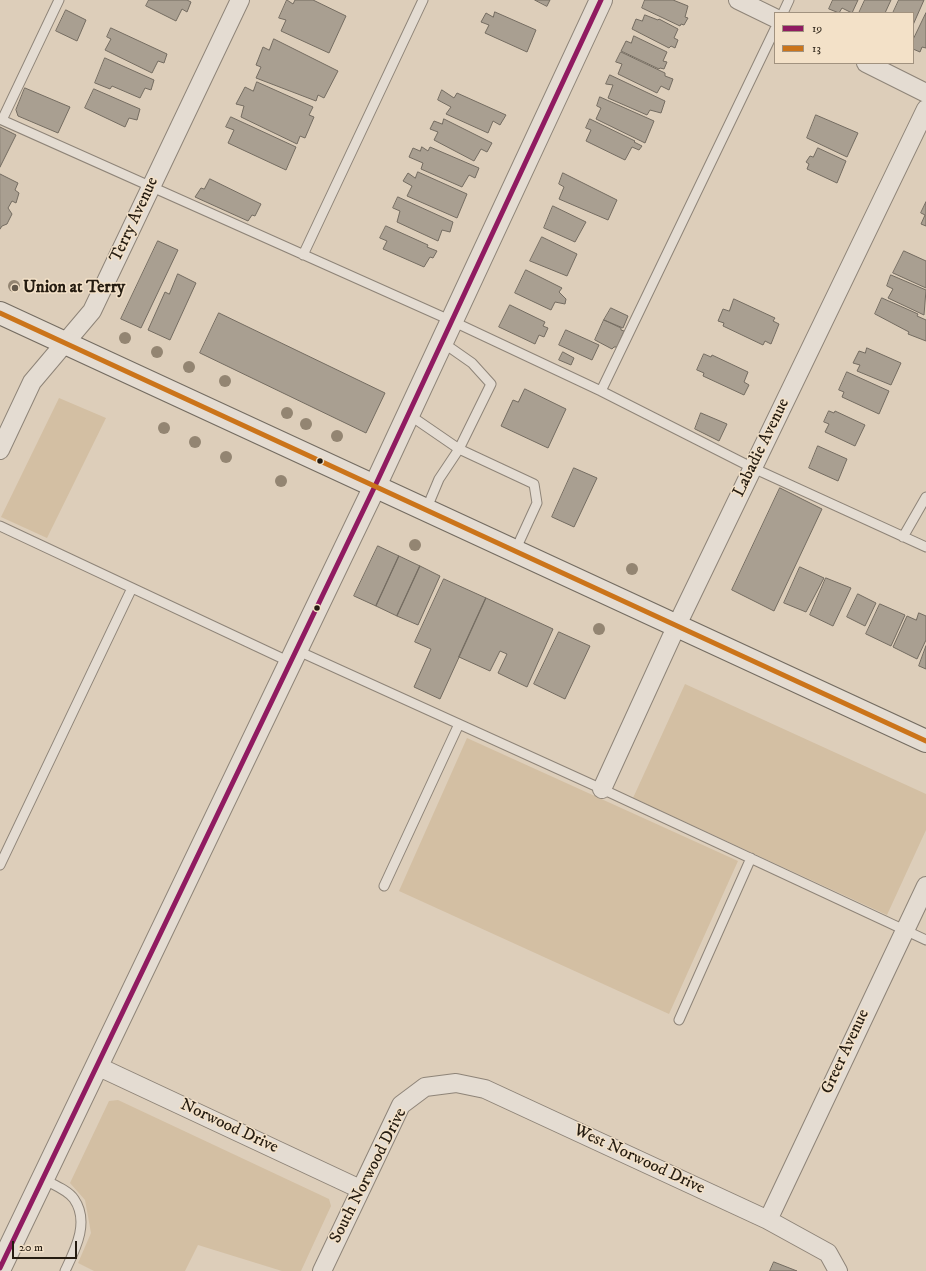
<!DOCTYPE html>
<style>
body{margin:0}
#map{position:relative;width:926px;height:1271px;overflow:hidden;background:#ddceba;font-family:"IM FELL DW Pica",serif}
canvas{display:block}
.legend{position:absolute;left:774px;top:12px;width:140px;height:52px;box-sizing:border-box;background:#f3e1c8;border:1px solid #a1927f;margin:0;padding:5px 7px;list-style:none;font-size:12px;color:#251c11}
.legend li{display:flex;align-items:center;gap:8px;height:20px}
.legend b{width:20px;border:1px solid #a1927f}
.scale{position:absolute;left:12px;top:1241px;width:65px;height:18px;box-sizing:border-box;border:2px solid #251c11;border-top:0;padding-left:5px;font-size:12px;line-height:14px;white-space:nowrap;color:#251c11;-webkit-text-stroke:3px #f3e1c8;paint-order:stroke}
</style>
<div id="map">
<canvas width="926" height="1271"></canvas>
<ul class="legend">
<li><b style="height:5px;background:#901b61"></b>19</li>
<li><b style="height:5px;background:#cb741a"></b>13</li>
</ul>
<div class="scale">20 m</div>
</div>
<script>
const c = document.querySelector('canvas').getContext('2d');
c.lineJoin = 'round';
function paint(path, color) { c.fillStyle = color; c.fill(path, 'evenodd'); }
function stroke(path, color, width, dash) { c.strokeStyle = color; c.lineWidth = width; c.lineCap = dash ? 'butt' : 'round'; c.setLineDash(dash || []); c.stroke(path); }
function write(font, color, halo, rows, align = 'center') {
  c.font = font + ' "IM FELL DW Pica",serif'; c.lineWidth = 3; c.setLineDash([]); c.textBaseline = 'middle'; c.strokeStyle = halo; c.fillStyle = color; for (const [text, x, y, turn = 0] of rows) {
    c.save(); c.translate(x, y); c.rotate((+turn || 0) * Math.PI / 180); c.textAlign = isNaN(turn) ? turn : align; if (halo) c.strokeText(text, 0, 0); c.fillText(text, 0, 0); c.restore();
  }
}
const green = new Path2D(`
 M59 398 106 418 47 538 1 517Z
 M685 684 926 794V830L887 915 633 798Z
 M467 738 738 861 669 1014 399 891Z
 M118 1100 329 1199 331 1206 301 1271H282L198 1245 185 1271H94L78 1263 91 1233 85 1200 70 1183 109 1101Z`);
const building = new Path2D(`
 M149 0H187L191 2 187 12 182 9 176 21 146 6Z
 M287 0 293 4 295 0H313L346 16 329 53 281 31 286 20 279 18Z
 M535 0H550L547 6Z
 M645 0H673L688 6 685 17 688 18 684 25 681 24 680 26 642 8Z
 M833 0H858L852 13 842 8 839 13 829 9Z
 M865 0H891L885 13H859Z
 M899 0H924L913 25V13H893Z
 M66 10 86 20 77 41 56 31Z
 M495 12 536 30 527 52 485 33 489 25 481 22 486 13 493 17Z
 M926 13V48L922 47 920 52 913 49V40Z
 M645 15 658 20 659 19 678 29 674 38 678 40 675 48 671 46 669 48 632 29 636 19 642 21Z
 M111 28 167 54 164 63 158 61 152 73 105 50 111 39 107 37Z
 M634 36 667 52 663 61 667 62 664 69 660 68 659 69 621 51 626 41 631 43Z
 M274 39 338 71 324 98 318 95 316 101 256 78 261 67 256 65 263 47 269 50Z
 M621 52 665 73V76L673 79 669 90 661 86 657 93 618 74 622 64 616 62Z
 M105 58 154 80 151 90 145 88 140 98 112 86 110 89 95 83Z
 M610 75 665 101 661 113 650 110 647 115 608 98 613 85 606 84Z
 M257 82 313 107 309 115 314 117 305 138 300 136 297 144 241 117 244 106 236 104 245 87 253 91Z
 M25 88 70 107 58 133 18 116 16 110Z
 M94 89 140 109 137 120 129 118 125 127 85 108Z
 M442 90 454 98 457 93 506 115 500 125 493 121 488 133 446 114 451 107 438 100Z
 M600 97 654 121 645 143 596 119 601 108 597 106Z
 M816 115 858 133 847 157 807 138Z
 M231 117 296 147 286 170 228 143 234 130 226 127Z
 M444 119 492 143 487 152 481 149 474 161 434 140 438 132 430 129 434 121 442 124Z
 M590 119 635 141 634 142 642 146 639 150 632 147 625 160 586 141 591 130 586 128Z
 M0 127 16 135 0 167Z
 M422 147 428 151 430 147 479 168 475 178 469 175 462 187 421 169 423 163 409 157 413 148 420 151Z
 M818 148 846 161 837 183 807 169 809 164 806 162 810 156 813 157Z
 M418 172 467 194 457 218 407 196 412 186 403 181 408 173 415 178Z
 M563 173 617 200 608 220 559 199 564 187 559 184Z
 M0 174 18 183 15 190 19 193 16 203 12 201 8 208 12 214 7 224 2 226 0 229Z
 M210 179 261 204 255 216 252 215 248 221 195 197 201 188 204 189Z
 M398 197 453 222 450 232 442 230 438 241 397 222 400 211 393 208Z
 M926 202V226L921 224 925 215 921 213Z
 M553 206 586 222 575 242 544 228Z
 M386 226 428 245 427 247 437 251 433 258 430 257 424 267 383 249 387 241 380 238Z
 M542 237 577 254 567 276 530 261Z
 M158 241 178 250 141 328 121 319Z
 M904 251 926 261V288L893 273Z
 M526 270 562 288 559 292 566 299 565 304 555 302 551 310 515 293Z
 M178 274 196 283 170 340 148 330 165 292 169 294Z
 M891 275 926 290 924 315 888 298 893 289 887 286Z
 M882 298 918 314 917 316 926 320V341L908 334 909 332 875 314Z
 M734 299 775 318 773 321 779 324 771 344 765 341 763 345 723 326 724 323 718 321 723 309 729 311Z
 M510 305 545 322 543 326 548 328 544 337 539 335 535 344 499 327Z
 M611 308 628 316 623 328 604 320Z
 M219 313 385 393 366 433 200 353Z
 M604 320 621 328V330L624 331 617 347H614L612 349 595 340Z
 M566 330 599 345 592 360 559 345Z
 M867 348 901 363 891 385 857 371 860 365 853 363 859 351 865 353Z
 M563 352 574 358 571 365 559 360Z
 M704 354 711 357 712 355 748 372 744 382 749 385 744 395 703 376 704 373 697 370Z
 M847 372 889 391 879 414 842 397 844 392 839 390Z
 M525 389 566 409 548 448 501 426 513 400 518 402Z
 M829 411 834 413 835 411 865 425 855 446 825 432 829 424 824 422Z
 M701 413 727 424 719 441 695 429Z
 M818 446 847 459 838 481 809 468Z
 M574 468 597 478 574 527 552 517Z
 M780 488 822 509 774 611 732 590Z
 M378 546 399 556 376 606 354 596Z
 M399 556 420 566 397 616 376 606Z
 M420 566 440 576 418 625 397 616Z
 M800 567 824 578 806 612 784 603Z
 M826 578 851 588 833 626 810 615Z
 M444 579 486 598 440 699 414 687 431 649 415 642Z
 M858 594 876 603 865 626 847 617Z
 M486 598 553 629 527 687 498 673 507 654 500 651 490 671 459 657Z
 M880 604 905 615 891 646 866 634Z
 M919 613 926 616V640L917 659 893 647 907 616 916 620Z
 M559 632 590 646 565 699 534 684Z
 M926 646V669L919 666Z
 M774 1262 797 1271H770Z`);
const service = new Path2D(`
 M59 0 2 120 452 321 601 391
 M783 13 789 0
 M775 29 601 391 753 468 926 547
 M303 255 423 0
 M408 414 459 449 491 384 472 363 442 342
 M426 510 439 479 459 449 534 484 537 503 515 551
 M0 526 290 662
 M903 537 926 497
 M296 650 602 789 926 940
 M0 865 132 588
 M384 886 459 724
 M679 1020 751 858
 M43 1179C52 1184 68 1190 74 1199 90 1222 75 1250 65 1271`);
const minor = new Path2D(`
 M738 0 775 18
 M866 63 926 93
 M0 450 32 382 92 311 240 0
 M602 789 677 625 926 109
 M97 1066 360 1189
 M768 1220 926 886
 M322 1271 401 1105 425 1087 456 1083 485 1089 768 1220 828 1253 838 1271`);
const tertiary = new Path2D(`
 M0 1268 375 486 601 0`);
const secondary = new Path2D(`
 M0 313 926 741`);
const bus1 = new Path2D(`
 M0 1268 375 486 601 0`);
const bus2 = new Path2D(`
 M0 313 926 741`);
const trees = [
 [14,286],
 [125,338],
 [157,352],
 [189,367],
 [225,381],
 [287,413],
 [306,424],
 [164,428],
 [337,436],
 [195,442],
 [226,457],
 [281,481],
 [415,545],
 [632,569],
 [599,629]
];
const markers = [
 [15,288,4,"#655a4c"],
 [320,461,3.5,"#251c11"],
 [317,608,3.5,"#251c11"]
];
const streetNames = [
 ["Terry Avenue",135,220,-65],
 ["Labadie Avenue",762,448,-64],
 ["Greer Avenue",846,1052,-65],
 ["Norwood Drive",229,1127,25],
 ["West Norwood Drive",639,1160,25],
 ["South Norwood Drive",369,1176,-63]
];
const poiNames = [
 ["Union at Terry",23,288]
];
paint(green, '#d3bfa3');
paint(building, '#a99f91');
stroke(building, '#746c61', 1);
stroke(service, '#8e8478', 11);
stroke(minor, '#8e8478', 20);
stroke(tertiary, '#8e8478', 24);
stroke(secondary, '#746c61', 24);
stroke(service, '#e4dcd2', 9);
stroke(minor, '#e4dcd2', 18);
stroke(tertiary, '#e4dcd2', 22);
stroke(secondary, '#e4dcd2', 22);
stroke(bus1, '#901b61', 5);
stroke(bus2, '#cb741a', 5);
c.fillStyle = '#938572';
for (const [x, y] of trees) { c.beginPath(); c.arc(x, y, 6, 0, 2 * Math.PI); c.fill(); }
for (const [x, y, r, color] of markers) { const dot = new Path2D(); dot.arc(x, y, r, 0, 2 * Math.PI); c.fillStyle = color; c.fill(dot); stroke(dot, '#f3e1c8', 1.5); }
write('17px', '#251c11', '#f3e1c8', streetNames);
write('bold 17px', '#251c11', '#f3e1c8', poiNames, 'left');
</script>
